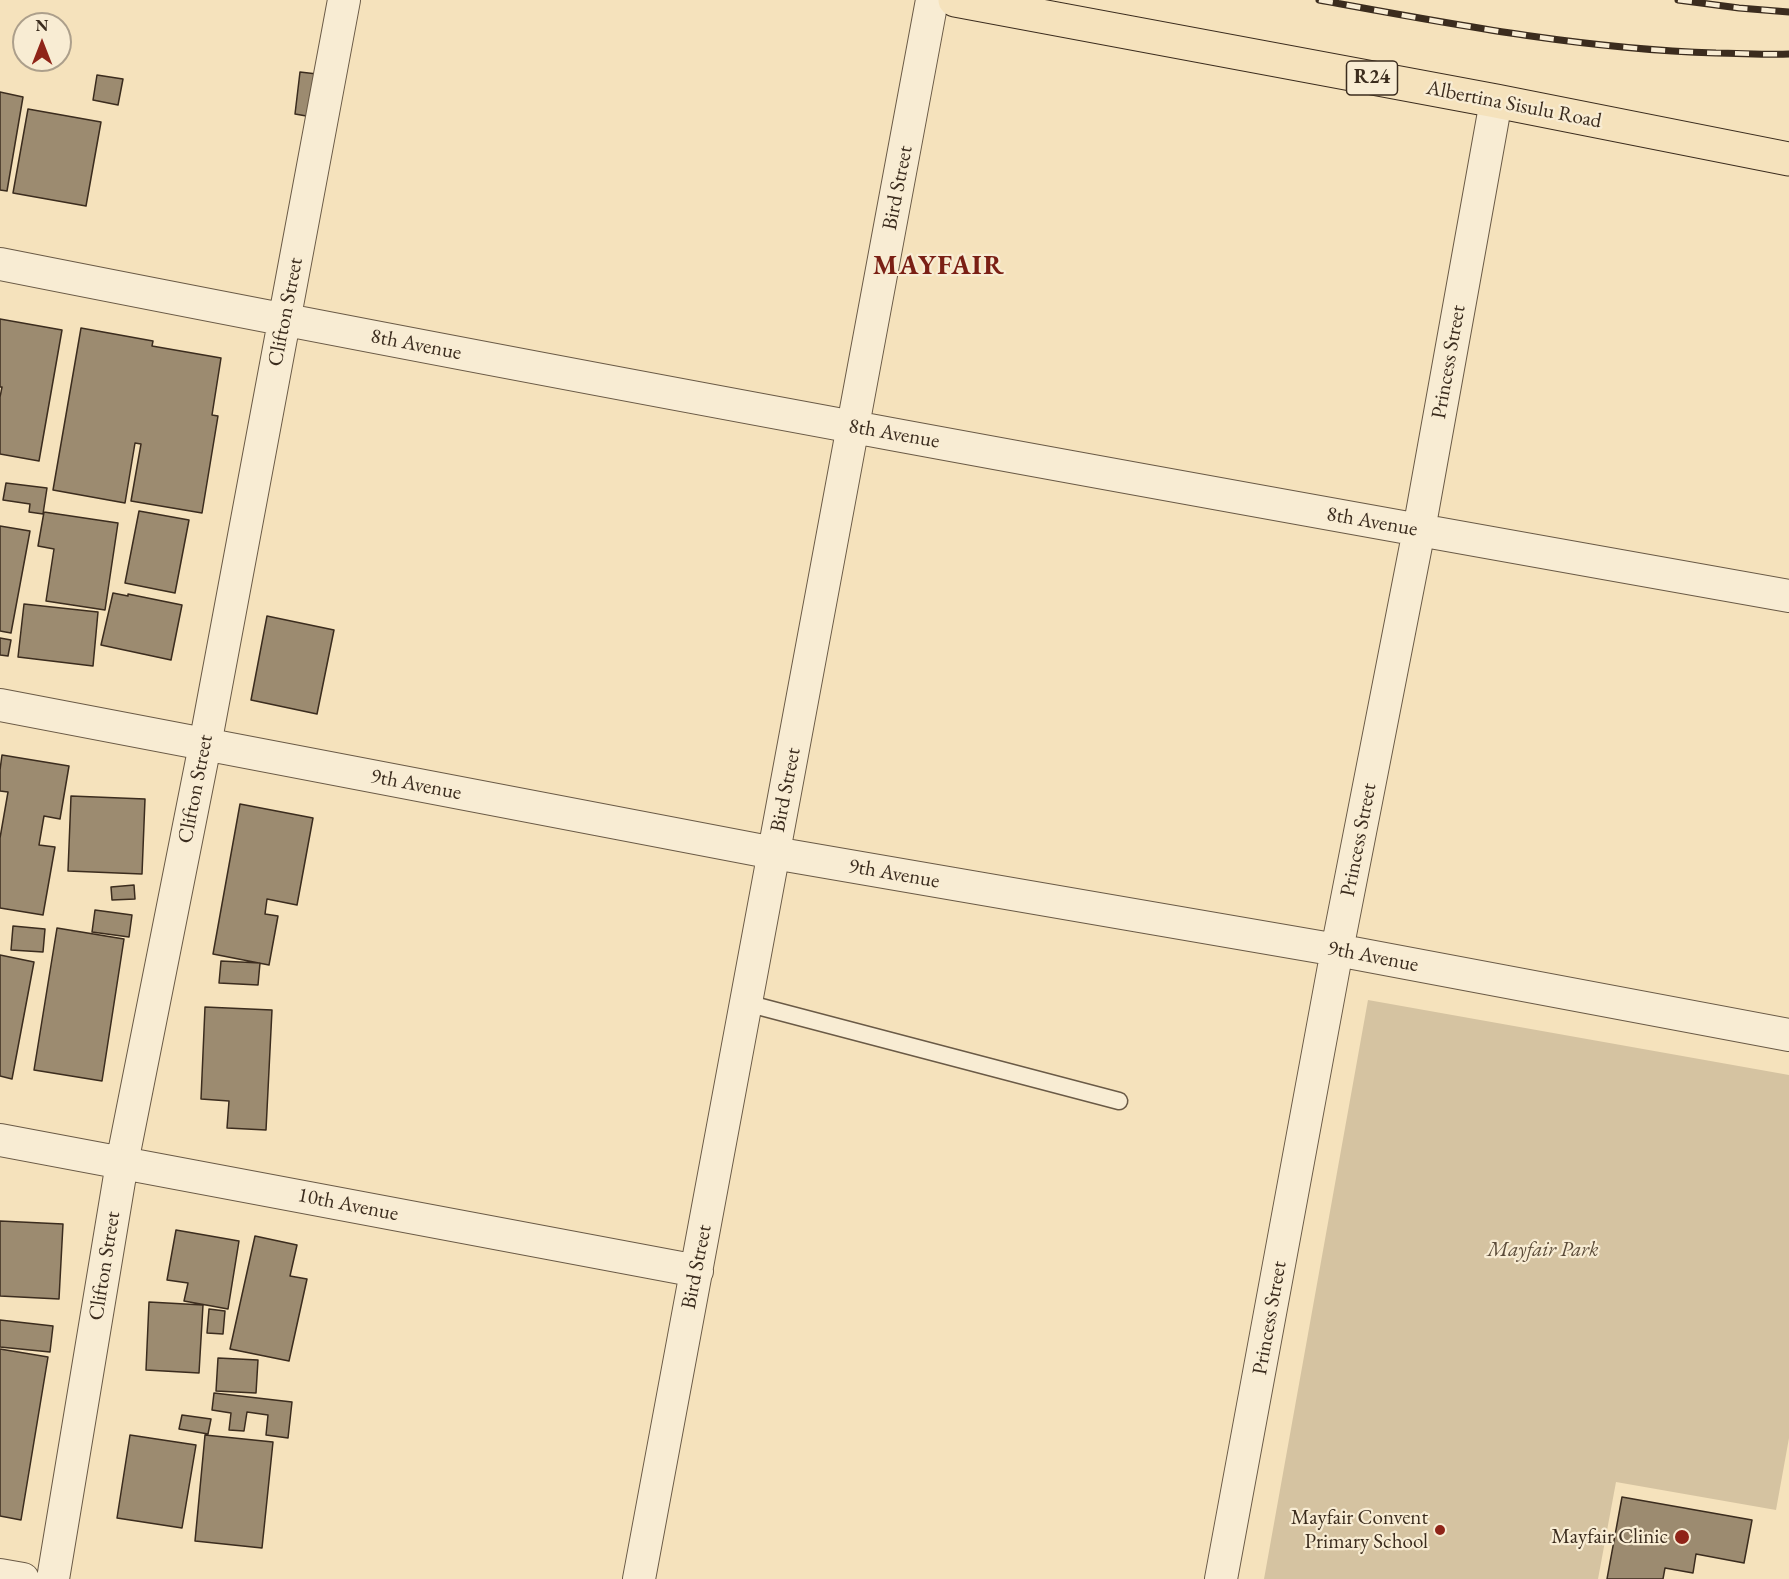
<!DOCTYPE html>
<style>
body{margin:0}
#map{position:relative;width:1789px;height:1579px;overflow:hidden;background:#f5e2bc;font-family:"EB Garamond",serif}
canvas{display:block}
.north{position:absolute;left:12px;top:12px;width:60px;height:60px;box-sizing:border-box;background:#f8ecd3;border:2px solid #ac9f8b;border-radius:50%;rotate:0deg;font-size:16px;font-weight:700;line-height:24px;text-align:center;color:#3b2c1e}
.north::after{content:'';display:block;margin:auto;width:21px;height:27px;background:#8f2418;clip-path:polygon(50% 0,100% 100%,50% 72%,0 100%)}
</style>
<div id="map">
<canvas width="1789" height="1579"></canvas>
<div class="north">N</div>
</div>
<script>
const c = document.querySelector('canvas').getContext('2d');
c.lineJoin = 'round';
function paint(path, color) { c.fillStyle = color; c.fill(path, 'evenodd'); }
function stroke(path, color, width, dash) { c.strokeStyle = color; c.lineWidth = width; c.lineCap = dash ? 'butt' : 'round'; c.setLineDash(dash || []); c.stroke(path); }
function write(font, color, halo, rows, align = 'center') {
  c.font = font + ' "EB Garamond",serif'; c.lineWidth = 4.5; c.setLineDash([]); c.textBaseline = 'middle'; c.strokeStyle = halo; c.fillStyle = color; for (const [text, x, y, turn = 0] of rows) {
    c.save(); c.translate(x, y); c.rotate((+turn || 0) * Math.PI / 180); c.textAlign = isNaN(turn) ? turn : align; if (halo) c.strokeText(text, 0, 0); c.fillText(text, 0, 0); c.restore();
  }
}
const green = new Path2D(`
 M1368 1000 1789 1075V1438L1776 1510 1616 1482 1598 1579H1264Z`);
const building = new Path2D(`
 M300 72 317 74 312 117 295 114Z
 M97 75 123 79 118 105 93 100Z
 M0 92 23 97 7 191 0 190Z
 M28 109 101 122 86 206 13 193Z
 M0 319 62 330 39 461 0 454V397L2 387H0Z
 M81 328 153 341 152 346 221 358 212 415 218 416 202 513 131 501 141 444 135 443 125 503 53 490Z
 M6 483 47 488 43 514 29 512 30 504 3 500Z
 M139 511 189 520 175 593 125 583Z
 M44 512 118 523 105 610 46 601 54 549 38 546Z
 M0 526 30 531 11 633 0 631Z
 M113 593 128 596V594L182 605 171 660 101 645Z
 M24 604 98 612 93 666 18 657Z
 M267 616 334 630 317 714 251 700Z
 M0 638 11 640 8 656 0 655Z
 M2 755 69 766 60 819 44 816 39 845 55 847 43 915 0 908V838L8 792 0 791V770Z
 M71 796 145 799 142 874 68 871Z
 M240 804 313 818 297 905 267 899 265 914 278 916 269 965 213 954Z
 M134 885 135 899 112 900 111 887Z
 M95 910 132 915 129 937 92 932Z
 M13 926 45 929 43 952 11 950Z
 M57 928 124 939 102 1081 34 1070Z
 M0 955 34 962 12 1079 0 1076Z
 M221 961 260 963 258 985 219 983Z
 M205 1007 272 1010 266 1130 227 1128 229 1101 201 1099Z
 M0 1221 63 1224 59 1299 0 1296Z
 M176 1230 239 1241 228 1309 184 1301 188 1283 167 1280Z
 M255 1236 297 1245 290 1276 307 1279 289 1361 230 1349Z
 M149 1302 203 1305 199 1373 146 1370Z
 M209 1309 225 1311 223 1334 207 1333Z
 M0 1320 53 1326 50 1352 0 1347Z
 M0 1349 48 1357 21 1520 0 1516Z
 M218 1358 258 1360 256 1393 216 1391Z
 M214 1393 292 1402 288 1438 266 1435 268 1415 247 1412 244 1431 229 1430 231 1413 212 1410Z
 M182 1415 211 1419 208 1434 179 1429Z
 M130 1435 196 1445 182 1528 117 1518Z
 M205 1435 273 1442 262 1548 195 1541Z
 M1622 1497 1752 1520 1744 1563 1696 1554 1693 1573 1665 1568 1663 1579H1607Z`);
const lane = new Path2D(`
 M746 1003 1119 1101`);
const street = new Path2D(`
 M0 264C595 382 1192 490 1789 596
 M0 705 774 853 1337 950 1789 1035
 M0 1140 697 1271
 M0 1575 23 1579
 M53 1579 122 1163 205 745 344 0
 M639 1579 932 0
 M1221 1579 1337 950 1419 530 1496 101`);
const primary = new Path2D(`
 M955 0 1496 101 1789 159`);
const rail = new Path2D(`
 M1319 0C1451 24 1582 49 1716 53 1740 53 1765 55 1789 54
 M1678 0 1739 8 1789 12`);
const markers = [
 [1440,1530,6,"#8f2418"],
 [1682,1537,8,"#8f2418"]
];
const shields = [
 [1372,78,51]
];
const shieldNames = [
 ["R24",1372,78]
];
const streetNames = [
 ["Albertina Sisulu Road",1514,105,11],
 ["Bird Street",898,188,-79],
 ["Clifton Street",286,312,-79],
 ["8th Avenue",416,345,11],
 ["Princess Street",1449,362,-80],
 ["8th Avenue",894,434,10],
 ["8th Avenue",1372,522,10],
 ["9th Avenue",416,785,11],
 ["Clifton Street",196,789,-79],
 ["Bird Street",786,790,-79],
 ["Princess Street",1359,840,-79],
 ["9th Avenue",894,874,10],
 ["9th Avenue",1373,957,11],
 ["10th Avenue",348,1205,11],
 ["Clifton Street",105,1266,-81],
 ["Bird Street",697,1267,-79],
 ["Princess Street",1270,1318,-80]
];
const parkNames = [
 ["Mayfair Park",1543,1250]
];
const poiNames = [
 ["Mayfair Convent",1428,1518],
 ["Primary School",1428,1542],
 ["Mayfair Clinic",1668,1537]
];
const districtNames = [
 ["MAYFAIR",939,267]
];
paint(green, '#d5c3a1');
paint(building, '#9c8b70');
stroke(building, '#3b2c1e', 1.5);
stroke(lane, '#6a5a46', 19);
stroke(street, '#6a5a46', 34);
stroke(primary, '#3b2c1e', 35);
stroke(lane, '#f8ecd3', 16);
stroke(street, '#f8ecd3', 32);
stroke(primary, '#f5e2bc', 33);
stroke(rail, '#3b2c1e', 7);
stroke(rail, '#f8ecd3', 4.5, [14]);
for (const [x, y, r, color] of markers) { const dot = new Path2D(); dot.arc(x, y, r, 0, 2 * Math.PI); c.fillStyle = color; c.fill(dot); stroke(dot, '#f8ecd3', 2); }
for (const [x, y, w] of shields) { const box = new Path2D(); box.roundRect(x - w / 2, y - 17, w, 34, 4.5); c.fillStyle = '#f8ecd3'; c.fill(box); stroke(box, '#3b2c1e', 1.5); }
write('bold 20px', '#3b2c1e', null, shieldNames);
write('21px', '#3b2c1e', '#f8ecd3', streetNames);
write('italic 21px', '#5a4a38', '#f8ecd3', parkNames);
write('21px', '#3b2c1e', '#f8ecd3', poiNames, 'right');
c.letterSpacing = '1.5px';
write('bold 27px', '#7a1f14', '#f8ecd3', districtNames);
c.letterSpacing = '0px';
</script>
